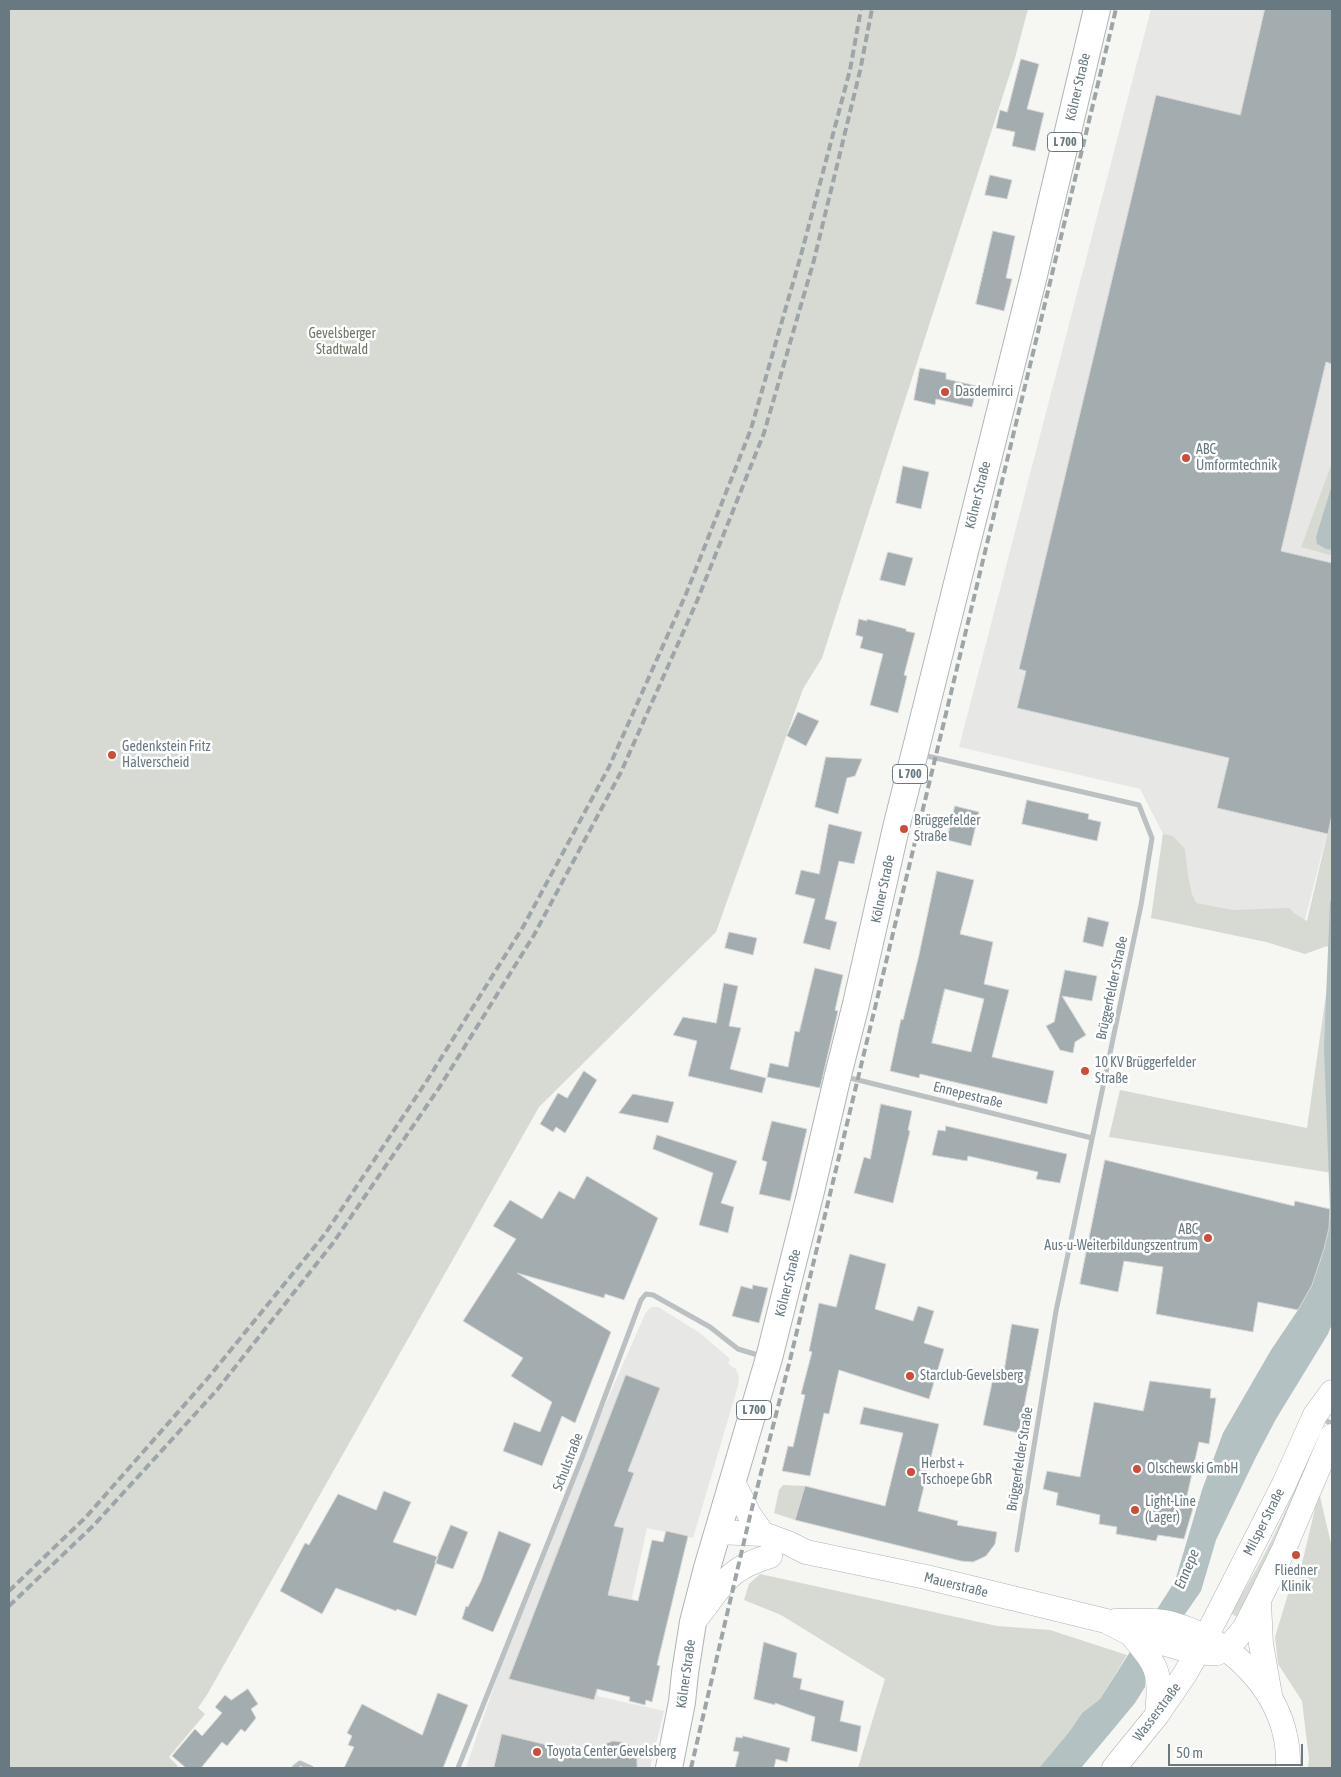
<!DOCTYPE html>
<meta charset="utf-8">
<style>
body{margin:0}
#map{position:relative;width:1341px;height:1777px;overflow:hidden;background:#f6f6f3;font-family:"Asap Condensed",sans-serif}
canvas{display:block}
.frame{position:absolute;inset:0;border:10px solid #687981;pointer-events:none}
.scale{position:absolute;left:1168px;top:1744px;width:135px;height:22px;box-sizing:border-box;border:2px solid #687981;border-top:0;padding-left:6px;font-size:15px;line-height:18px;white-space:nowrap;color:#687981;-webkit-text-stroke:4px #fff;paint-order:stroke}
</style>
<div id="map">
<canvas width="1341" height="1777"></canvas>
<div class="frame"></div>
<div class="scale">50 m</div>
</div>
<script>
const c = document.querySelector('canvas').getContext('2d');
c.lineJoin = 'round';
function paint(path, color) { c.fillStyle = color; c.fill(path, 'evenodd'); }
function stroke(path, color, width, dash) { c.strokeStyle = color; c.lineWidth = width; c.lineCap = dash ? 'butt' : 'round'; c.setLineDash(dash || []); c.stroke(path); }
function write(font, color, halo, rows, align = 'center') {
  c.font = font + ' "Asap Condensed",sans-serif'; c.lineWidth = 5; c.setLineDash([]); c.textBaseline = 'middle'; c.strokeStyle = halo; c.fillStyle = color; for (const [text, x, y, turn = 0] of rows) {
    c.save(); c.translate(x, y); c.rotate((+turn || 0) * Math.PI / 180); c.textAlign = isNaN(turn) ? turn : align; if (halo) c.strokeText(text, 0, 0); c.fillText(text, 0, 0); c.restore();
  }
}
const built = new Path2D(`
 M1151 9H1332V462L1301 547 1332 556V814L1299 943 1151 918 1163 834 1140 789 959 747Z
 M652 1307H658L700 1333 730 1359 728 1364 736 1369 739 1377 738 1386 693 1538 647 1528 623 1639 608 1636 597 1696 664 1711 650 1768H466L509 1642 583 1455 646 1312Z`);
const green = new Path2D(`
 M9 9H1028L1015 58 822 658 803 689 716 932 539 1107 208 1693 198 1708 205 1714 169 1757 178 1766 175 1768H9Z
 M1332 462V556L1301 547Z
 M1332 814V1173L1109 1137 1120 1090 1307 1128 1332 952 1327 946 1305 954 1266 942 1151 918 1163 834 1173 836 1185 849 1188 876 1192 894 1196 903 1233 910 1289 908 1295 914 1307 921Z
 M1319 1429 1324 1431 1240 1619 1231 1613C1242 1593 1255 1573 1265 1553 1286 1513 1303 1471 1319 1429Z
 M783 1485 805 1486 795 1520 774 1513 779 1490Z
 M1319 1492 1332 1548V1768H1308L1309 1759 1302 1701 1278 1664 1275 1637 1288 1594 1300 1593V1572Z
 M760 1574 997 1626 1050 1630 1127 1655 1100 1699 1082 1713 1069 1732 1039 1768H858L885 1679 781 1615 744 1600 749 1584Z`);
const water = new Path2D(`
 M1332 485V550L1326 549 1317 544 1316 537Z
 M1332 898V1324L1328 1334 1276 1419 1256 1457 1216 1540 1201 1591 1145 1672V1687L1135 1703 1081 1768H1039L1069 1732 1082 1713 1100 1699 1175 1581 1202 1490 1223 1433 1271 1350 1298 1310 1312 1285 1324 1249 1330 1209 1324 1047 1330 902Z`);
const building = new Path2D(`
 M1265 9H1332V364L1326 362 1281 551 1332 563V814L1328 834 1217 808 1229 758 1017 708 1026 671 1019 669 1156 95 1240 115Z
 M1021 59 1039 64 1027 109 1044 113 1035 151 1012 146 1015 132 996 128 1000 110 1007 112Z
 M990 175 1012 180 1007 199 985 195Z
 M993 231 1015 236 1006 278 1012 279 1004 311 976 304Z
 M920 368 946 373V379L977 386 972 407 936 399 935 405 914 400Z
 M903 466 929 472 921 509 896 503Z
 M888 552 913 558 905 586 880 580Z
 M859 619 867 621V619L906 629V631L915 633 904 675 907 676 898 713 870 705 883 654 860 648 863 637 856 635Z
 M798 712 819 721 806 746 787 736Z
 M826 757 862 759 855 776 847 778 838 814 815 807Z
 M1027 800 1089 814 1088 819 1101 822 1097 841 1022 824Z
 M955 806 979 812 971 846 947 840Z
 M829 824 862 832 854 864 839 861 825 919 837 922 830 950 803 943 815 899 795 894 801 870 819 874Z
 M937 871 974 880 960 934 993 942 984 984 1009 990 992 1057 1054 1071 1047 1104 920 1074 919 1078 890 1071 901 1019 903 1020 919 955ZM945 989 984 999 971 1052 932 1043Z
 M1088 917 1109 922 1103 947 1083 942Z
 M729 932 757 938 753 955 725 948Z
 M815 968 843 975 835 1010 838 1011 820 1088 767 1077 770 1063 788 1067 795 1031 799 1032Z
 M1065 970 1097 976 1092 1001 1062 996 1086 1035 1075 1042 1073 1053 1060 1050 1046 1026 1054 1022Z
 M724 983 738 986 729 1026 741 1028 730 1069 766 1078 762 1093 688 1076 697 1041 673 1035 683 1017 716 1023Z
 M584 1071 597 1080 565 1133 556 1127 553 1132 540 1124 558 1093 567 1098Z
 M633 1094 674 1102 668 1123 619 1113Z
 M881 1104 912 1111 908 1130 910 1131 893 1203 854 1193 864 1157 870 1159Z
 M772 1121 807 1129 790 1201 759 1194 767 1162 762 1160Z
 M946 1126 1067 1154 1060 1183 1036 1179 1038 1172 968 1156 967 1161 932 1155 938 1130 945 1131Z
 M657 1135 737 1161 721 1203 734 1207 728 1233 699 1225 713 1173 653 1149Z
 M1105 1160 1294 1206 1295 1201 1330 1209 1329 1228 1324 1249 1312 1285 1298 1310 1258 1302 1253 1332 1156 1314 1163 1267 1124 1261 1118 1292 1080 1284Z
 M587 1176 658 1218 624 1300 605 1294 604 1298 517 1273 611 1332 575 1423 562 1416 542 1466 503 1451 514 1422 540 1432 552 1402 511 1376 523 1358 463 1321 516 1239 493 1226 510 1200 542 1219 559 1191 574 1199Z
 M850 1254 886 1264 875 1309 913 1321 918 1306 934 1311 924 1343 944 1349 929 1399 839 1370 829 1414 824 1413 810 1476 782 1471 788 1446 793 1447 805 1395 801 1394 812 1352 809 1351 819 1303 836 1307Z
 M753 1285 768 1288 759 1323 732 1316 741 1286 752 1289Z
 M1012 1324 1039 1329 1019 1433 983 1425 995 1369 1004 1370Z
 M626 1375 660 1388 628 1471 634 1473 614 1526 624 1528 608 1595 638 1601 652 1540 663 1542 666 1531 688 1536 657 1665 660 1666 652 1702 646 1700 645 1705 629 1701 630 1697 597 1689 594 1700 509 1679Z
 M1150 1381 1211 1389 1210 1398H1216L1209 1444 1199 1442 1187 1496 1196 1498 1184 1539 1158 1535 1156 1541 1116 1534 1117 1527 1099 1524 1100 1515 1056 1505 1058 1493 1043 1489 1047 1471 1080 1477 1094 1402 1143 1411Z
 M864 1407 939 1424 918 1511 958 1521 957 1525 997 1532 995 1544 986 1556 973 1562 961 1561 795 1520 805 1486 885 1506 903 1433 860 1424Z
 M384 1491 411 1502 393 1542 438 1557 416 1616 397 1609 396 1611 336 1588 322 1614 280 1591 305 1543 309 1545 338 1494 376 1510Z
 M451 1525 468 1532 453 1569 435 1563Z
 M499 1531 531 1544 493 1632 462 1619 466 1606 468 1607 481 1581Z
 M764 1642 797 1653 793 1677 802 1679 800 1689 844 1701 840 1721 861 1726 857 1752 811 1741 815 1717 775 1703V1705L754 1699Z
 M248 1689 258 1704 251 1709 256 1718 245 1732 241 1729 227 1746 222 1742 201 1768H186L172 1756 195 1729 202 1736 222 1713 215 1707 225 1695 231 1700Z
 M438 1693 468 1705 443 1768H344L354 1747 348 1745 352 1736 347 1733 362 1704 422 1735Z
 M502 1734 592 1756 605 1744 613 1741 621 1742 629 1745 634 1751 637 1759V1768H494Z
 M743 1736 790 1748 787 1762 776 1759 774 1768H735L739 1752 733 1751 736 1737 742 1738Z`);
const street = new Path2D(`
 M923 755 1139 805 1152 838 1141 905 1056 1311 1017 1550
 M846 1077 1092 1138
 M1320 1417 1332 1424
 M294 1768 300 1763 311 1768
 M458 1768 583 1455 641 1300 646 1294 653 1295 710 1327 738 1349 761 1356`);
const secondary = new Path2D(`
 M733 1482 750 1516 763 1534
 M717 1532 763 1534 788 1543 806 1552 926 1577 1106 1621 1131 1634 1197 1653H1217L1227 1649 1244 1629 1259 1600 1284 1549 1332 1436
 M1259 1602 1261 1644 1270 1695
 M1115 1621C1133 1621 1155 1619 1173 1624 1237 1642 1291 1699 1288 1768
 M693 1622C708 1606 717 1586 734 1573 744 1565 757 1560 770 1556
 M1131 1634C1159 1668 1161 1672 1157 1715
 M1114 1768 1157 1715 1185 1674 1206 1637 1284 1484 1315 1415 1332 1392`);
const primary = new Path2D(`
 M669 1768 682 1702 685 1673 693 1622 707 1568 769 1358 811 1191 838 1075 856 1004 896 828 1034 275 1097 9`);
const rail = new Path2D(`
 M9 1591 86 1517 208 1378 325 1234 428 1079 523 927 609 767 686 594 751 429 801 255 850 70 861 9
 M9 1606 94 1525 217 1390 333 1243 439 1088 534 935 621 772 697 601 764 433 814 260 860 71 872 9
 M691 1768 750 1516 790 1360 1116 9`);
const markers = [
 [945,392,5,"#cf4c3a"],
 [1186,458,5,"#cf4c3a"],
 [112,755,5,"#cf4c3a"],
 [904,829,5,"#cf4c3a"],
 [1085,1071,5,"#cf4c3a"],
 [1208,1238,5,"#cf4c3a"],
 [910,1376,5,"#cf4c3a"],
 [1137,1469,5,"#cf4c3a"],
 [911,1472,5,"#cf4c3a"],
 [1135,1510,5,"#cf4c3a"],
 [1296,1555,5,"#cf4c3a"],
 [537,1752,5,"#cf4c3a"]
];
const shields = [
 [1065,142,35],
 [910,774,35],
 [754,1410,35]
];
const shieldNames = [
 ["L 700",1065,142],
 ["L 700",910,774],
 ["L 700",754,1410]
];
const streetNames = [
 ["Kölner Straße",1078,87,-77],
 ["Kölner Straße",978,495,-76],
 ["Kölner Straße",883,889,-78],
 ["Brüggerfelder Straße",1112,988,-78],
 ["Ennepestraße",968,1095,14],
 ["Kölner Straße",788,1283,-76],
 ["Brüggerfelder Straße",1020,1459,-81],
 ["Schulstraße",568,1462,-69],
 ["Milsper Straße",1264,1522,-63],
 ["Mauerstraße",956,1585,14],
 ["Kölner Straße",686,1674,-82],
 ["Wasserstraße",1157,1712,-53]
];
const parkNames = [
 ["Gevelsberger",342,334],
 ["Stadtwald",342,350]
];
const poiNames = [
 ["Dasdemirci",955,392],
 ["ABC",1196,450],
 ["Umformtechnik",1196,466],
 ["Gedenkstein Fritz",122,747],
 ["Halverscheid",122,763],
 ["Brüggefelder",914,821],
 ["Straße",914,837],
 ["10 KV Brüggerfelder",1095,1063],
 ["Straße",1095,1079],
 ["ABC",1198,1230,"right"],
 ["Aus-u-Weiterbildungszentrum",1198,1246,"right"],
 ["Starclub-Gevelsberg",920,1376],
 ["Herbst +",921,1464],
 ["Tschoepe GbR",921,1480],
 ["Olschewski GmbH",1147,1469],
 ["Light-Line",1145,1502],
 ["(Lager)",1145,1518],
 ["Fliedner",1296,1571,"center"],
 ["Klinik",1296,1587,"center"],
 ["Toyota Center Gevelsberg",547,1752]
];
const waterNames = [
 ["Ennepe",1187,1569,-67]
];
paint(built, '#e7e7e6');
paint(green, '#d6dad3');
paint(water, '#b4c1c3');
paint(building, '#a3acaf');
stroke(building, '#d7d7d6', 1);
stroke(secondary, '#adb4b7', 25);
stroke(primary, '#afb4b7', 28);
stroke(street, '#bbc0c2', 5);
stroke(secondary, '#fff', 24);
stroke(primary, '#fff', 26);
stroke(rail, '#9da5a8', 4, [8, 4]);
for (const [x, y, r, color] of markers) { const dot = new Path2D(); dot.arc(x, y, r, 0, 2 * Math.PI); c.fillStyle = color; c.fill(dot); stroke(dot, '#fff', 2); }
for (const [x, y, w] of shields) { const box = new Path2D(); box.roundRect(x - w / 2, y - 9.5, w, 19, 4); c.fillStyle = '#fff'; c.fill(box); stroke(box, '#687981', 1); }
write('bold 12px', '#687981', null, shieldNames);
write('14px', '#687981', '#fff', streetNames);
write('14px', '#6c7966', '#fff', parkNames);
write('14px', '#687981', '#fff', poiNames, 'left');
write('italic 15px', '#64797d', '#fff', waterNames);
</script>
